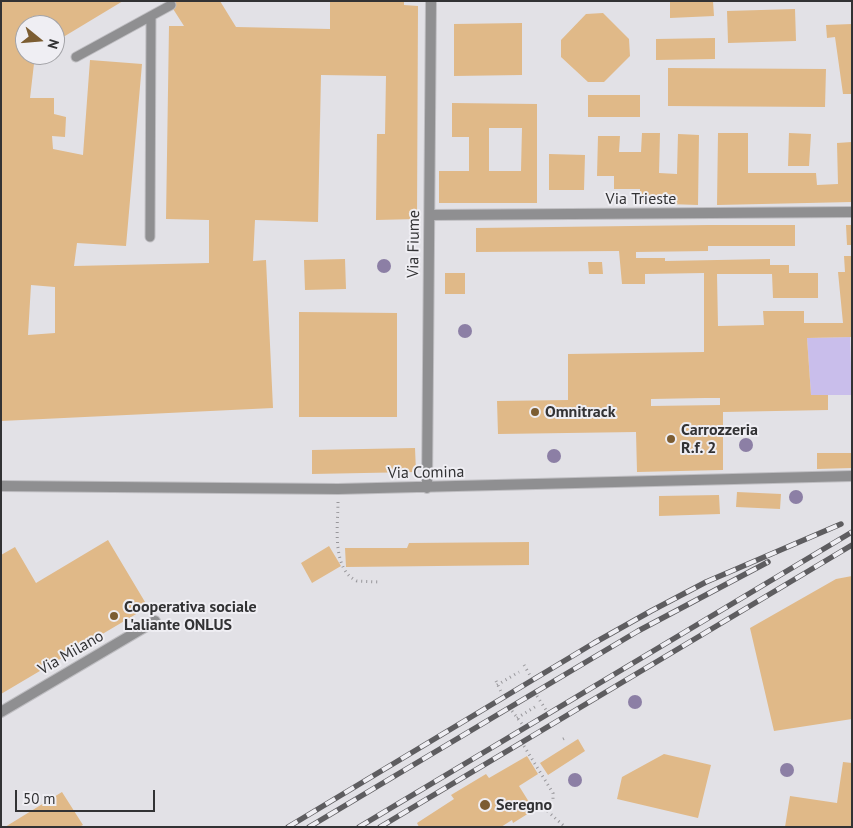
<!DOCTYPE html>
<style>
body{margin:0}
#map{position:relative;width:853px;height:828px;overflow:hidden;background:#e2e1e6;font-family:"PT Sans",sans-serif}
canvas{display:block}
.frame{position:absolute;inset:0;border:2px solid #323234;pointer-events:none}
.north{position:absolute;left:15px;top:15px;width:50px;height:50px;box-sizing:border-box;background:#efeef3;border:1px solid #a3a3a7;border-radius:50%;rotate:107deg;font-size:14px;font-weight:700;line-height:20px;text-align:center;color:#323234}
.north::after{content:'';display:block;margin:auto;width:18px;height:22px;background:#7c5d32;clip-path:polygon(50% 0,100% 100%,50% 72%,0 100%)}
.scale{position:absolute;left:15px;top:790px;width:140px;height:22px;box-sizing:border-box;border:2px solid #323234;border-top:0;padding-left:6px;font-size:15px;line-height:18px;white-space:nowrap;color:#323234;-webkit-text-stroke:4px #efeef3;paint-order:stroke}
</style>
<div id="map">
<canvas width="853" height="828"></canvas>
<div class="frame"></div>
<div class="north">N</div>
<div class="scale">50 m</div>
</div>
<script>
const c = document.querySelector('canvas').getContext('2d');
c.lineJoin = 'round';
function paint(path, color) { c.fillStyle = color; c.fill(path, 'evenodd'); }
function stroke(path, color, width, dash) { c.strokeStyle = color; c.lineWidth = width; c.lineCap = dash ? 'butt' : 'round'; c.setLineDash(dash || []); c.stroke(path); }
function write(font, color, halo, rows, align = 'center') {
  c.font = font + ' "PT Sans",sans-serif'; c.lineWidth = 4; c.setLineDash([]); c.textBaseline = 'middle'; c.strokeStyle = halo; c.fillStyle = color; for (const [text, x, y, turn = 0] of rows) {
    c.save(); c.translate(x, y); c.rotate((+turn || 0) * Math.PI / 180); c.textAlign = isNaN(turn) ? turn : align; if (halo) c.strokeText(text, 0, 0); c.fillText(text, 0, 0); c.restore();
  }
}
const green = new Path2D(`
 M850 337 852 395H811L807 338Z`);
const building = new Path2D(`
 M1 1H123L55 42V25H25V55H35L30 98H54V114L66 117 65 137 52 136 53 149 83 155 90 60 142 64 126 246 77 243 74 266 209 263V220L166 219 169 26H184L168 1H220L236 27 330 29V1H404V5L418 6 417 219 376 220 377 134H385L386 76 321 75 318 222 255 220 253 261 266 260 273 408 1 421ZM31 285 55 287V333L28 335Z
 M670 1H713L714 16 670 18Z
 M795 9 796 41 728 43 727 11Z
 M603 13 629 39 630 56 604 82H588L561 57V40L586 14Z
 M522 23V75L454 76V24Z
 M852 24V94H843L835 37 827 38 826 25Z
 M715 38V59L656 60V39Z
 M668 68 826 69 825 107 668 106Z
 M588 95H640V117H588Z
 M452 103 537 104V203H439V171H469V137H452ZM489 128H522L521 171H489Z
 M642 133H660L659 173 677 174 678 134 699 135 698 205 640 203V189H614V176H597L598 136H620L619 152H641Z
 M718 133H748V173H816L817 185 838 184 837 143 852 142V202L717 205Z
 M789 133 811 134 809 166H788Z
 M549 154 585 155 584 190H549Z
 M708 225H795V246H708V251L636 252V258H665V261L770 259V265H789V273H818V298H773L772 274H717L718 326 764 325 763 311H804V323H843L838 272H845L844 256H852V337L807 338 811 395H828V410L723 412V470L637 472 636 432 498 434 497 401 568 400V354L704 352V273L645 274V284H622L619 251 476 252V228ZM705 398H720V405L651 406V399Z
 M846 225H852V245H847Z
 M345 259 346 289 305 290 304 260Z
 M588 262H602L603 274H589Z
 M445 273H465V294H445Z
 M299 312 397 313V417H299Z
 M415 448 416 472 312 474V450Z
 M817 453H852V468L817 469Z
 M737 492 781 494 780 509 736 507Z
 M719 495 720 514 659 516V496Z
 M108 540 148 607 1 694V555L15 547 36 583Z
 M529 542V565L346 567 345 548H407L409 543Z
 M329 546 341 566 312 583 301 563Z
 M852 576V719L774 731 750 628 836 579Z
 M578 739 585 751 548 775 540 763Z
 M664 754 711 765 698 818 617 799 622 777Z
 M527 756 538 774 519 786 534 810 513 823 512 820 501 827H419L417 823 454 799 451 795 486 774 489 778Z
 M843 762 852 763V827H785L790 796 837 803Z
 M62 792 83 825 79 827H5Z`);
const path = new Path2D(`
 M338 502C338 525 331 569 357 581L379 582
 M524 665 531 677
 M496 681 502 694
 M497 685 519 672
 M537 696 546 710
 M512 711 522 724
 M517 718 538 705
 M563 739 565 738
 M524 746 553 793V799L543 807 565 827`);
const lane = new Path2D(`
 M76 57 171 5
 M150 237 151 17`);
const street = new Path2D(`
 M430 215 852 212
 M1 486 338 489 852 476
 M427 488 431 1
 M1 712 155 621`);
const rail = new Path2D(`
 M288 827 594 643 651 611 706 582 841 524
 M309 827 638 631 768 562
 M359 827 852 532
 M380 827 852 545`);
const trees = [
 [384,266],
 [465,331],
 [746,445],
 [554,456],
 [796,497],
 [635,702],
 [787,770],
 [575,780]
];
const markers = [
 [535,412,5,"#7c5d32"],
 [671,439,5,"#7c5d32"],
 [114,616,5,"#7c5d32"],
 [485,805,6,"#7c5d32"]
];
const streetNames = [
 ["Via Trieste",641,199],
 ["Via Fiume",414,244,-89],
 ["Via Comina",426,473,-1],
 ["Via Milano",71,653,-30]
];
const poiNames = [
 ["Omnitrack",545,412],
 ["Carrozzeria",681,430],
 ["R.f. 2",681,448],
 ["Cooperativa sociale",124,607],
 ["L'aliante ONLUS",124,625],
 ["Seregno",496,805]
];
paint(green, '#c9beeb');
paint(building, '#e0b988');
stroke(lane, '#bfbec2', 11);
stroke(street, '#bfbec2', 12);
stroke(path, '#98979b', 3, [1, 4]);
stroke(lane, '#8f8f91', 9);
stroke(street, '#8f8f91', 10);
stroke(rail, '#5e5d60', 5.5);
stroke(rail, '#efeef3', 4, [11]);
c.fillStyle = '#8c7fa5';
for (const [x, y] of trees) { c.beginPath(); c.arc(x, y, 7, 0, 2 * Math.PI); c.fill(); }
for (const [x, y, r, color] of markers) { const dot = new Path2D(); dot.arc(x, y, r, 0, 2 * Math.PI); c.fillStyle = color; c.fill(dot); stroke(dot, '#efeef3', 2); }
write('16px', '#323234', '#efeef3', streetNames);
write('bold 16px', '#323234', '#efeef3', poiNames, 'left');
</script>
